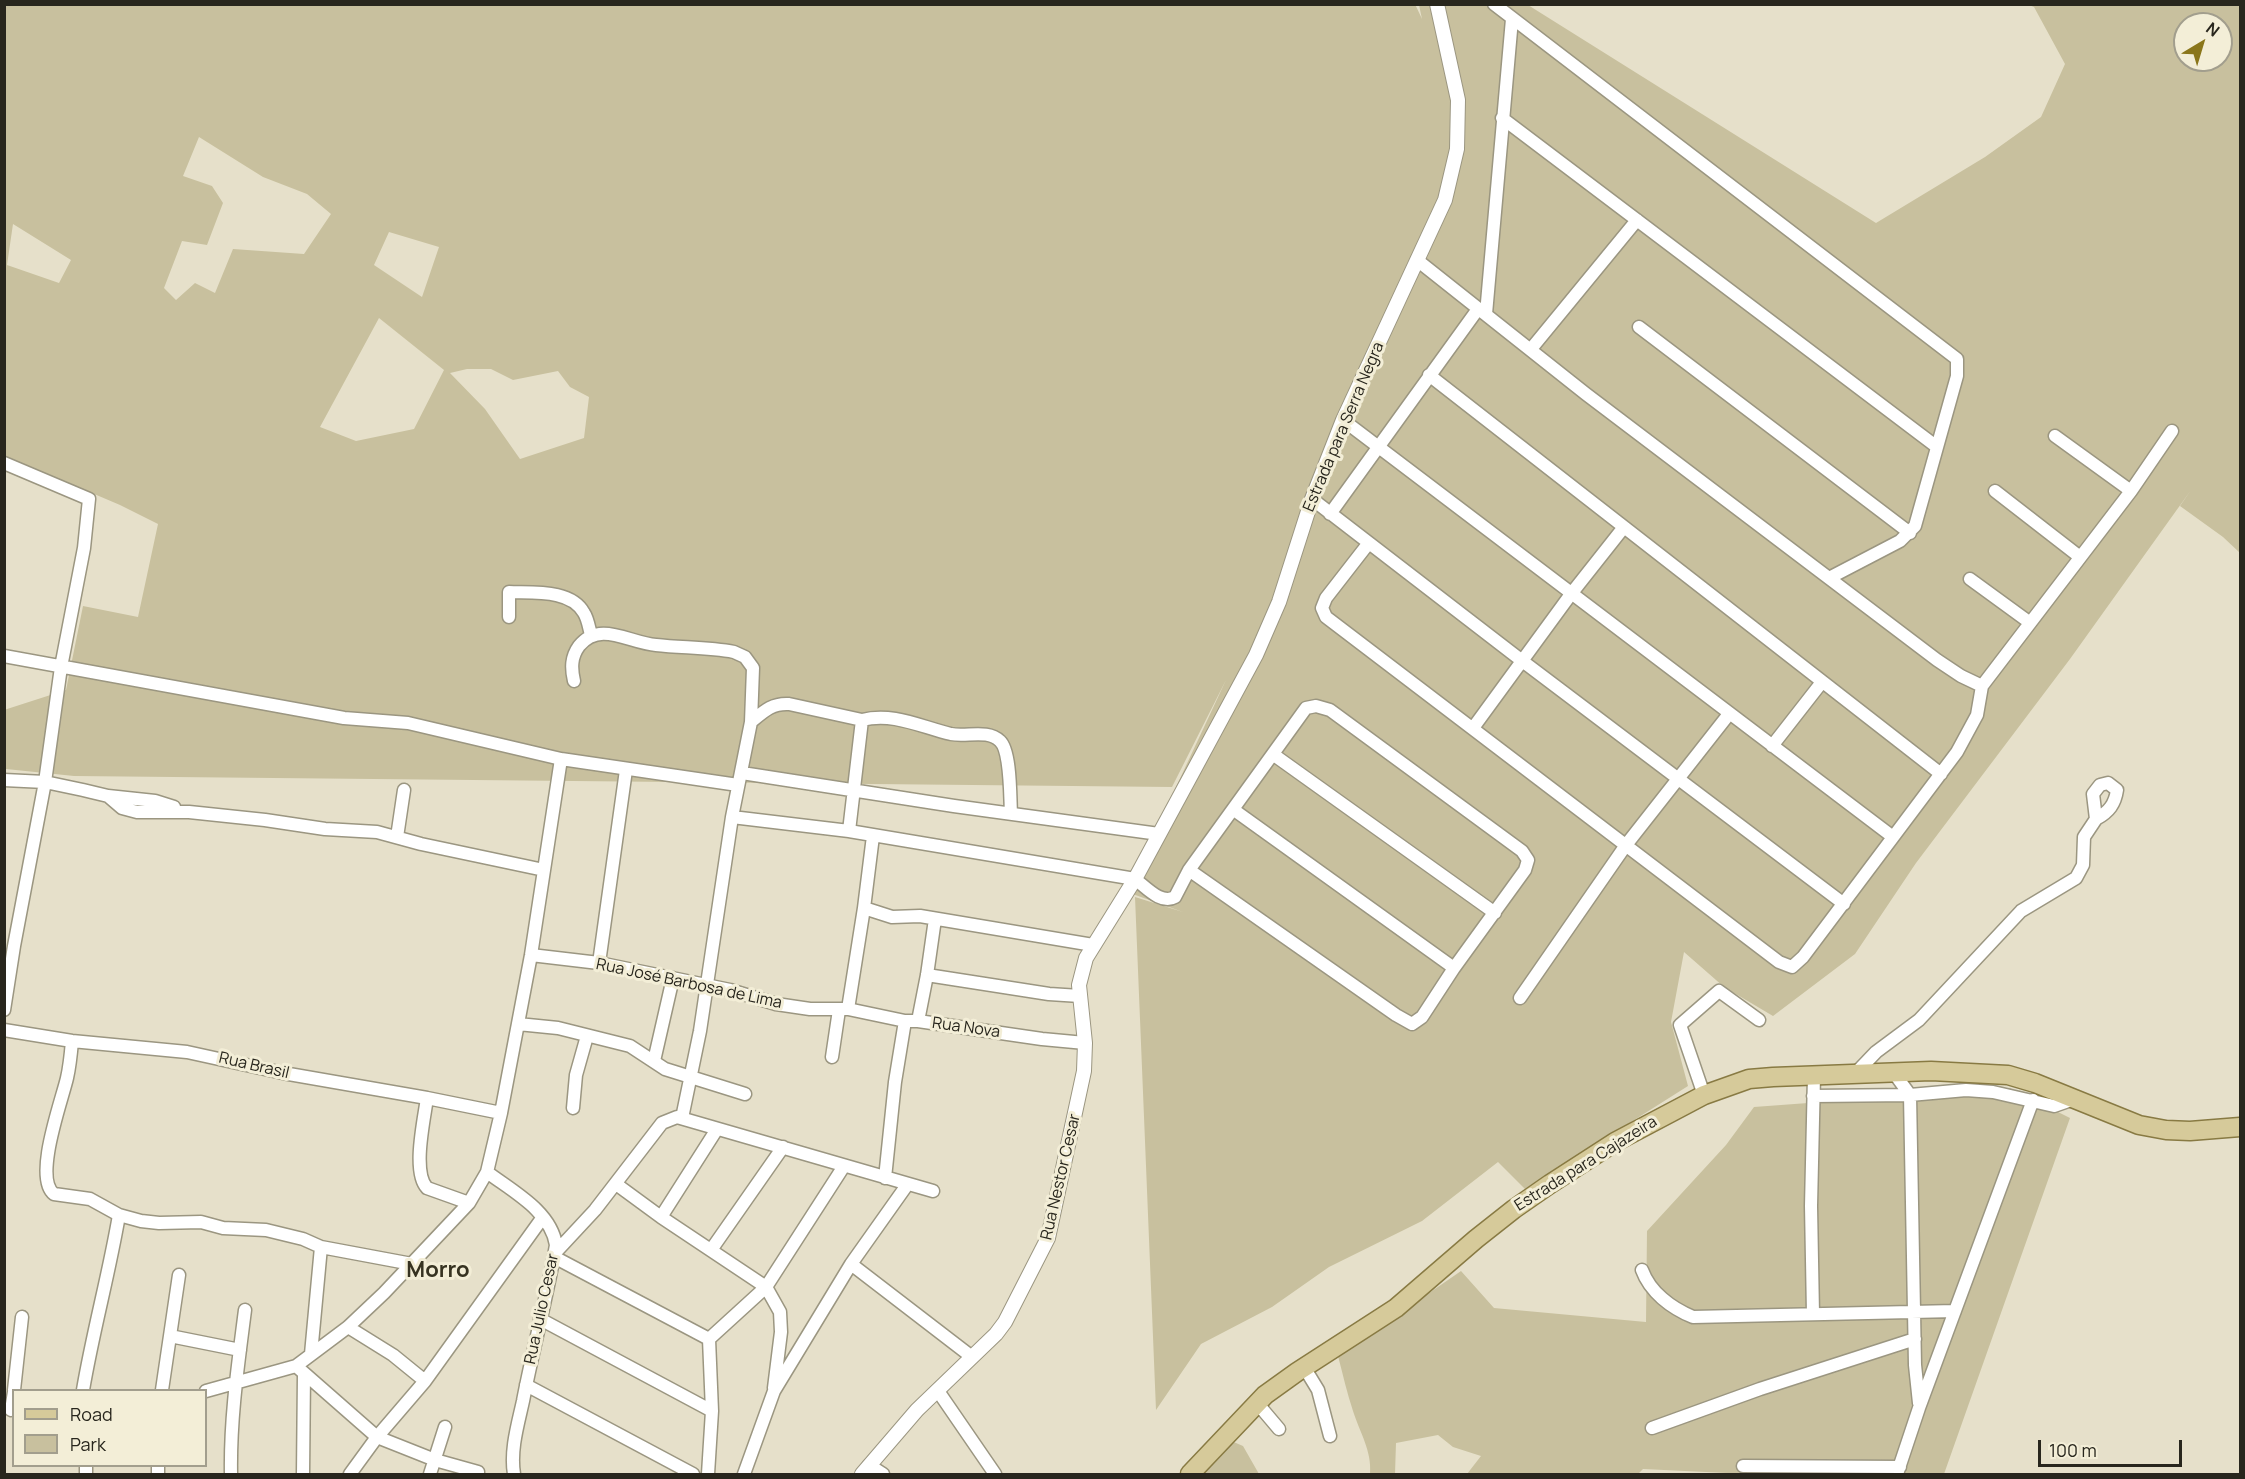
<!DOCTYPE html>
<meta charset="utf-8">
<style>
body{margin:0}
#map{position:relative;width:2245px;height:1479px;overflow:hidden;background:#e6e0ca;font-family:Manrope,sans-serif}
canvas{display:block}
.frame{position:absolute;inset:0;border:6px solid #28261d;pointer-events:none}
.legend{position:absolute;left:12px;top:1389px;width:195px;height:78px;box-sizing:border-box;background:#f3eed7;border:2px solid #a29e8d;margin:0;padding:8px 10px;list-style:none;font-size:18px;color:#28261d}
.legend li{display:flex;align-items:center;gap:12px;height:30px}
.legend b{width:30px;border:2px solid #a29e8d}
.north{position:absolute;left:2173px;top:12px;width:60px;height:60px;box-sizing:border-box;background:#f3eed7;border:2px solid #a29e8d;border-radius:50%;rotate:38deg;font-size:16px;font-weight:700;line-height:24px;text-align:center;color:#28261d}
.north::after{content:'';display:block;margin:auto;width:21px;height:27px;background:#8a761a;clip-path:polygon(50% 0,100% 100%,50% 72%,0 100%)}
.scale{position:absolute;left:2038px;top:1440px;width:144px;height:27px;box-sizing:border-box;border:3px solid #28261d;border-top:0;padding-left:8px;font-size:18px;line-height:21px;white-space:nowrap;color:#28261d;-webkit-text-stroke:4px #f3eed7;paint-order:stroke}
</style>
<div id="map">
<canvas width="2245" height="1479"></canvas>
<div class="frame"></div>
<ul class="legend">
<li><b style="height:8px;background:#d6ca9a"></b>Road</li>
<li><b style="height:16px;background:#c8c09e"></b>Park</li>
</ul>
<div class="north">N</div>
<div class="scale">100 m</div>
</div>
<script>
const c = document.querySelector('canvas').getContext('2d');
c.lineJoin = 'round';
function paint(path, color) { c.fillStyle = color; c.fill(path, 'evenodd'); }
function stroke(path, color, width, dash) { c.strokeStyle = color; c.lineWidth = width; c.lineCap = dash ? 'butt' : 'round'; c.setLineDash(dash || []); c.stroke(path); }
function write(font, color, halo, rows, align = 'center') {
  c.font = font + ' Manrope,sans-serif'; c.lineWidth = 6; c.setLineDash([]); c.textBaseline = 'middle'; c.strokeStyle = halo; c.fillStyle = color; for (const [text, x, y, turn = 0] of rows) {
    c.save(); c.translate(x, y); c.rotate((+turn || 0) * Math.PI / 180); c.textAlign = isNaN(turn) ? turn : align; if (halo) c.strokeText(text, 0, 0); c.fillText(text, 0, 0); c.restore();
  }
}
const green = new Path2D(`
 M1415 4 1422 19 1419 5H1528L1876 223 1985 157 2041 117 2065 64 2034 7 2029 5H2240V553L2223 537 2180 506 2191 490 2070 659 1916 863 1855 954 1773 1016 1724 987 1684 952 1671 1022 1688 1086 1525 1189 1498 1162 1422 1221 1329 1267 1272 1307 1201 1344 1156 1410 1135 897 1183 912 1127 892 1226 680 1172 787 74 776 6 769 4 710 66 690 83 606 138 617 158 524 120 505 5 456V5ZM2185 24H2221V60H2185ZM199 137 263 177 307 194 331 214 304 254 233 249 215 293 195 283 176 300 164 288 182 241 207 245 223 203 212 186 183 176ZM13 224 71 260 59 283 7 265ZM389 232 439 247 422 297 374 265ZM379 318 444 370 414 429 356 441 320 427ZM467 369H491L513 380 558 371 570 387 589 397 584 438 520 459 485 409 450 373Z
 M2010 1088 2070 1118 1944 1474H1748L1643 1469 1638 1474H1467L1481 1456 1453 1447 1438 1435 1396 1443 1395 1474H1370C1372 1451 1360 1433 1353 1411 1347 1393 1343 1375 1338 1356L1461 1271 1494 1308 1646 1322 1647 1231 1726 1145 1754 1107Z
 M1229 1440 1243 1446 1259 1474H1201Z`);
const minor = new Path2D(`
 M1494 4 1957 359V376L1915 526 1900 541 1829 578
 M1502 118 1937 447
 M1417 260 1586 394 1937 660 1961 676 1982 686
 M1486 314 1512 19
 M1639 327 1910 533
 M1531 349 1637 220
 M1429 375 1941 774
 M1343 420 1893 837
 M2055 436 2131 491
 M4 463 89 499 84 548 61 667 45 782 14 946 4 1010
 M1995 491 2080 557
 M1312 499 1521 660 1844 904
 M1330 514 1478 309
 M1368 544 1326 598 1322 608 1326 617 1779 962 1792 967 1803 957 1957 752 1977 715 1982 686 2131 491 2172 431
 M1970 579 2029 622
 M509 617V592C533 593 571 589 584 613 588 619 589 628 591 635
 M4 656 344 718 408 723 561 759 738 785
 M574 681C571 668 571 657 579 646 600 620 629 643 656 645 682 648 708 647 734 652L745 657 753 668 751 722 732 817 700 1031 682 1118
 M751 722C764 711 772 703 789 704L862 720C893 712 921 727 951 734 967 737 988 729 1000 741 1011 751 1010 798 1011 813
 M1473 728 1571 594 1624 527
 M1772 746 1822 682
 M1274 755 1495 913
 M742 773 954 806 1159 834
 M4 780 45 782 83 790 108 796 122 808 137 812H189L265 820 325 829 377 832 421 844 544 870
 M108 796 155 801 174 807
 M1234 810 1454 968
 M732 817 849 831 1135 879C1146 887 1161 905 1175 897L1189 870 1306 708 1316 706 1330 710 1522 851 1528 860 1525 870 1454 968 1422 1017 1412 1024 1396 1015 1189 870
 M849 831 862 720
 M397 837 404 790
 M864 908 892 917 920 916 1093 945
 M531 955 599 963 730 990 776 1004 810 1009H848L905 1021H918L1042 1039 1085 1043
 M599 963 626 770
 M927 975 1049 994 1080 996
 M1520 998 1626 845 1729 714
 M848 1009 864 908 873 836
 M918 1021 927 975 935 919
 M518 1024 558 1028 630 1046 665 1069 745 1094
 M4 1030 72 1041 187 1052 283 1073 427 1098 501 1113
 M72 1041C71 1053 70 1065 67 1078 62 1100 33 1178 54 1194L90 1199 119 1215 141 1221 159 1223 201 1222 223 1228 266 1230 303 1239 321 1247 412 1264
 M832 1057 839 1010
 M654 1061 673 978
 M1894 1073 1910 1095 1915 1365 1919 1403
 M1854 1075 1876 1052 1919 1020 2021 911 2076 878 2083 865 2084 837 2096 819 2093 794 2100 785 2108 783 2117 790C2115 804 2109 812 2096 819
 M1704 1095 1680 1025 1719 991 1759 1020
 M1813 1096 1910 1095 1966 1090 1993 1092 2054 1106 2074 1099
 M427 1098C424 1120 412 1172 427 1188L469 1203
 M573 1108 576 1075 587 1036
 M487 1172C512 1191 551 1211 556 1245 547 1297 533 1349 523 1401 518 1424 510 1450 514 1474
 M885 1178 895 1082 905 1021
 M616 1184 661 1217 766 1287 780 1312 781 1332 774 1388
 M661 1217 717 1129
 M711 1250 783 1147
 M555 1253 595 1210 662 1123 677 1117 933 1191
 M554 1257 709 1339
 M851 1264 972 1357
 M1642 1270C1650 1292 1671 1308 1693 1317L1955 1311
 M1813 1314 1811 1206 1814 1076
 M540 1319 712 1411
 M348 1327 393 1355 425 1381
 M170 1336 240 1350
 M311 1354 321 1247
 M296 1366 377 1437 435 1460 478 1472
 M1304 1367 1318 1390 1330 1436
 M526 1385 693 1474
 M14 1390 22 1317
 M83 1390C93 1331 109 1274 119 1215
 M162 1390 179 1275
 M206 1391 296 1366 348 1327 384 1293 469 1203 487 1172 501 1113 531 955 561 759
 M938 1391 995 1474
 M1257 1403 1279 1429
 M11 1410 14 1392
 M1652 1428 1760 1389 1915 1339
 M869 1465 883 1474
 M1743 1466 1900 1467
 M86 1474V1466
 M158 1474V1466
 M231 1474C230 1419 238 1365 245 1310
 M303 1474 304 1373
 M350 1474 377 1437 425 1381 543 1217
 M430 1474 445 1427
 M708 1474 712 1411 709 1339 766 1287 844 1166
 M744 1474 774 1391 851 1264 907 1185
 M1897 1474 1919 1408 2033 1100`);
const tertiary = new Path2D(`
 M862 1474 917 1410 996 1334 1005 1322 1048 1238 1084 1071 1085 1043 1079 985 1086 958 1135 879 1256 655 1279 602 1312 499 1343 420 1445 200 1457 149 1458 100 1437 4`);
const primary = new Path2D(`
 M1190 1474 1265 1395 1297 1372 1396 1308 1476 1239 1514 1209 1550 1184 1615 1142 1704 1095 1749 1079 1773 1077 1931 1071 2008 1075 2035 1083 2139 1125 2166 1130 2190 1131 2240 1127`);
const streetNames = [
 ["Estrada para Serra Negra",1344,427,-67],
 ["Rua José Barbosa de Lima",689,984,12],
 ["Rua Nova",966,1028,8],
 ["Rua Brasil",254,1066,13],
 ["Estrada para Cajazeira",1586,1164,-32],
 ["Rua Nestor Cesar",1061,1177,-77],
 ["Rua Julio Cesar",542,1309,-78]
];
const districtNames = [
 ["Morro",438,1271]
];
paint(green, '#c8c09e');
stroke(minor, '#9b9681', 15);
stroke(tertiary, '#9b9681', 16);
stroke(primary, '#887a43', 21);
stroke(minor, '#fff', 12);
stroke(tertiary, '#fff', 14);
stroke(primary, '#d6ca9a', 18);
write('16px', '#28261d', '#f3eed7', streetNames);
write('bold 22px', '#373321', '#f3eed7', districtNames);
</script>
